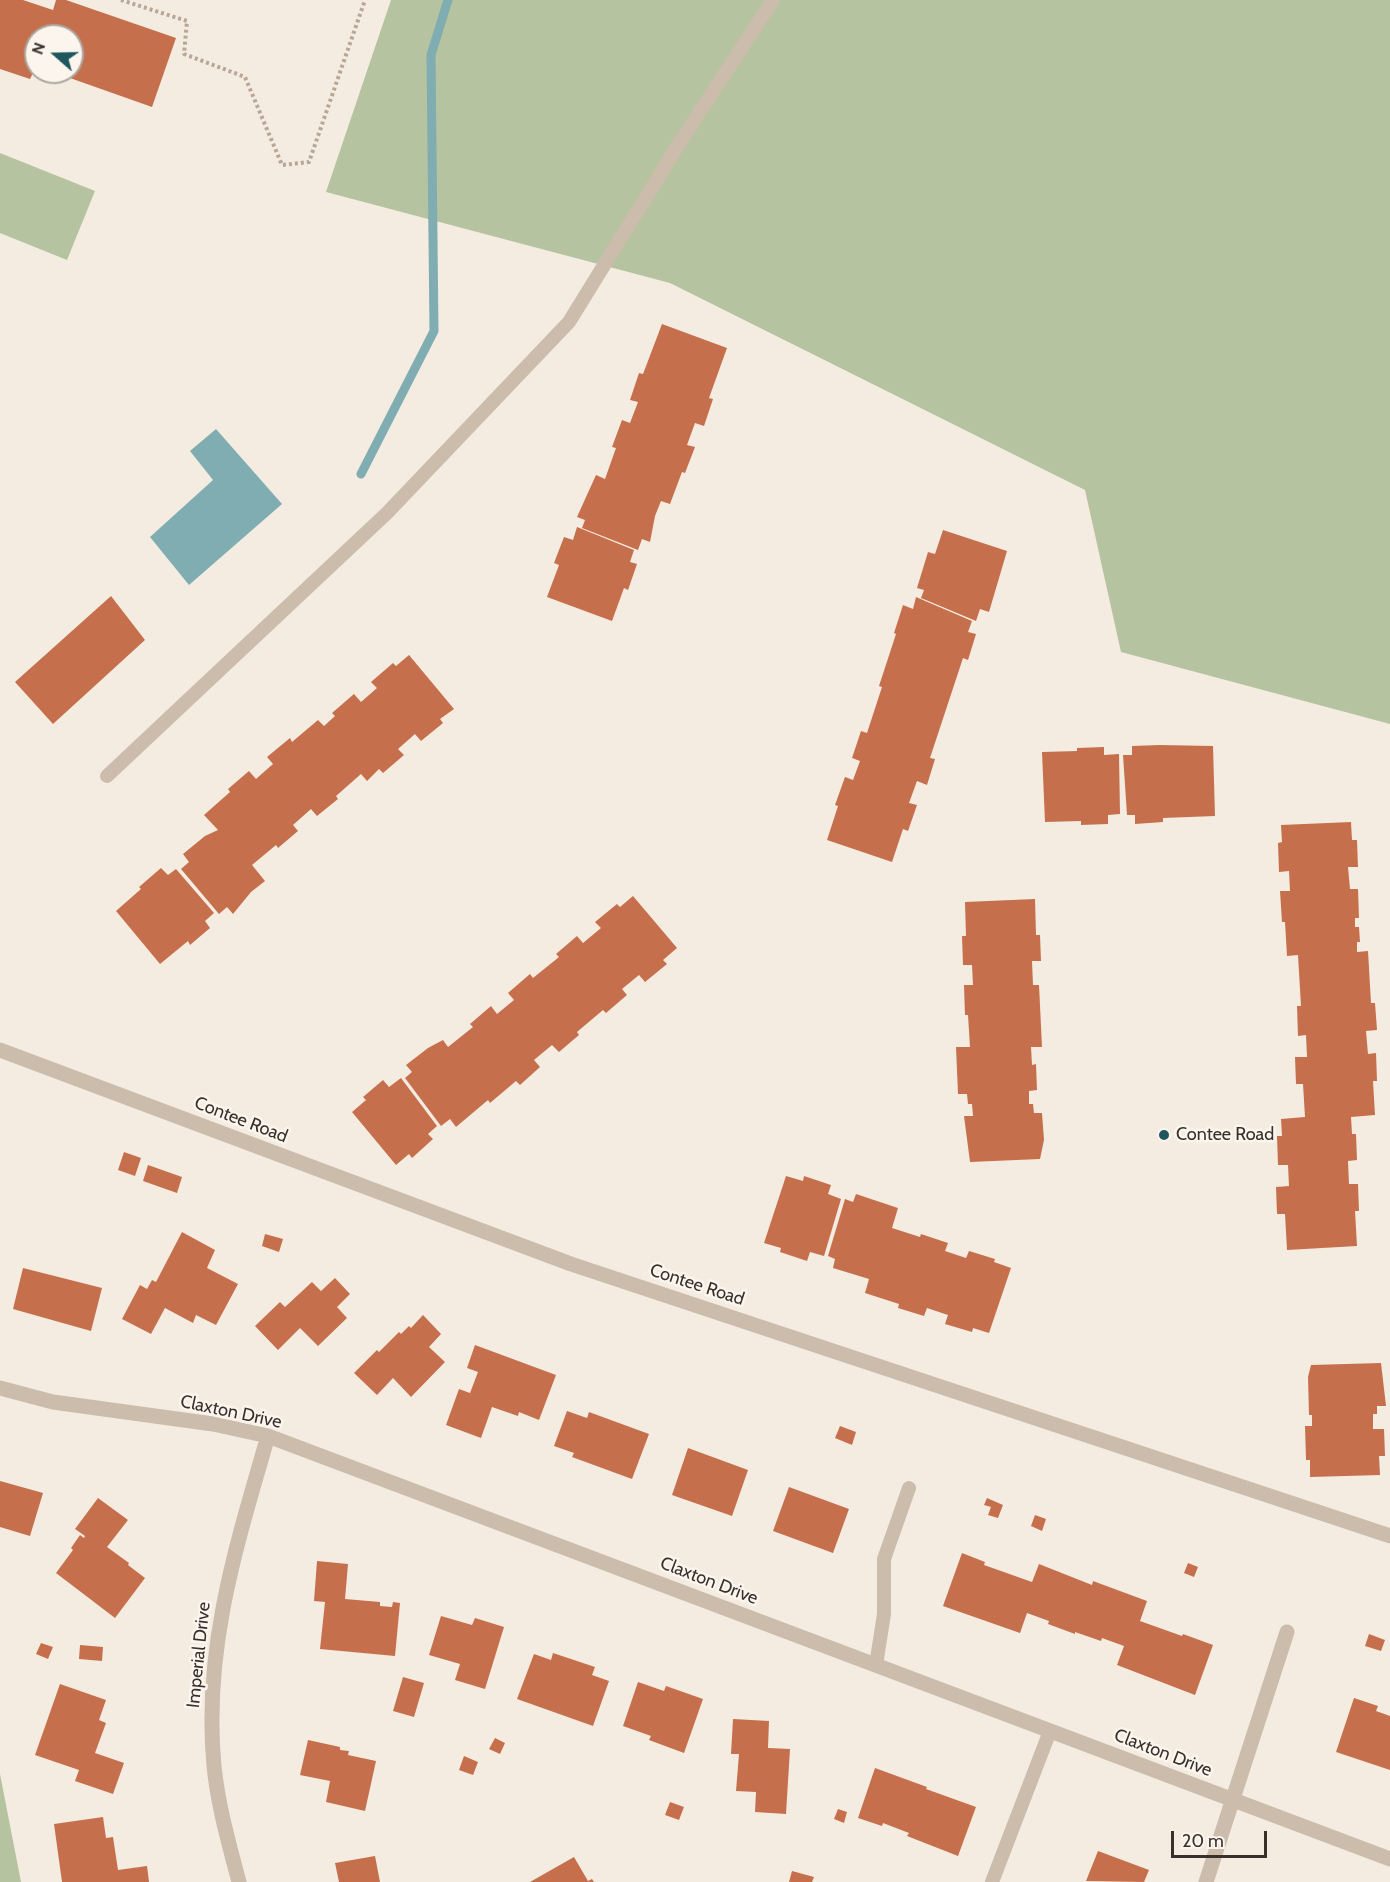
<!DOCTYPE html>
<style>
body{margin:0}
#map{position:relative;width:1390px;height:1882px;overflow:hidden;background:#f4ece1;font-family:Cabin,sans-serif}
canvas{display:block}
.north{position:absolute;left:24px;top:24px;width:60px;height:60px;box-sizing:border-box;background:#fbf5ee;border:2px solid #aea6a0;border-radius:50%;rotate:290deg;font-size:16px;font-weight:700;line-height:24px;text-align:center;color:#3a302b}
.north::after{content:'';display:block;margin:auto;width:21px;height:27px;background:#20565d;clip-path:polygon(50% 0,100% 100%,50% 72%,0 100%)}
.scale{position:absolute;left:1171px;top:1831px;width:96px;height:27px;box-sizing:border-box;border:3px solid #3a302b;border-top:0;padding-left:8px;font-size:18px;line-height:21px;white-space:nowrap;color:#3a302b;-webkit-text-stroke:4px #fbf5ee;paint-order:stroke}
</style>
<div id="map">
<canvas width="1390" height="1882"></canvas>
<div class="north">N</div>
<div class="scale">20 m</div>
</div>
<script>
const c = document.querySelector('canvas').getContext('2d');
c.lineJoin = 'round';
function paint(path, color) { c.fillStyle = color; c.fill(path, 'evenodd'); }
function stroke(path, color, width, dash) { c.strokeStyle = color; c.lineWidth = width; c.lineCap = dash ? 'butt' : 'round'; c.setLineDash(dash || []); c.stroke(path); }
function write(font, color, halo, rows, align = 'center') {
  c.font = font + ' Cabin,sans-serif'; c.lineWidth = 5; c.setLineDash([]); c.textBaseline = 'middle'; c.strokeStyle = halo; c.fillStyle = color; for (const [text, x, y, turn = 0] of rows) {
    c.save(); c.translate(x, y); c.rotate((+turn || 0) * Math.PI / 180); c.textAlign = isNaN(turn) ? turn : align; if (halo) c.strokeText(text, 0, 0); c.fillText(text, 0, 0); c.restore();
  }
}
const green = new Path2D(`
 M391 0H1390V724L1121 652 1085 490 670 283 326 192Z
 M0 153 95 191 67 260 0 233Z
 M0 1774 21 1882H0Z`);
const water = new Path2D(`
 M216 429 282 504 189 585 150 537 213 480 190 451Z`);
const stream = new Path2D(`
 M361 474 434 331 431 55 448 0`);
const building = new Path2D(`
 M0 0H23L53 10 56 0H66L176 38 152 107 53 72H72V36H36V67L30 79 0 69Z
 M662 324 727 348 709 398 713 399 704 426 695 423 687 445 695 447 685 473 682 472 670 504 661 501 655 516 650 542 642 539 638 550 582 528 585 520 577 517 596 475 605 479 616 448 612 447 622 420 630 423 638 402 630 400 639 373 643 374Z
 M577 527 634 550 630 562 637 564 628 590 624 588 612 621 547 597 559 565 554 563 564 537 573 540Z
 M943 530 1007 551 989 612 980 609 976 621 921 598 924 590 917 588 928 552 935 554Z
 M111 596 145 640 53 724 15 682Z
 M916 597 972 621 968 632 976 634 968 660 963 658 930 758 935 759 927 785 917 781 909 803 917 805 908 831 903 829 892 862 827 840 838 806 835 805 845 777 853 780 860 761 852 758 861 731 867 733 882 687 879 686 896 634 894 633 903 605 913 609Z
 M409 655 454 709 440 719 443 723 421 741 415 734 398 749 404 755 383 773 379 769 367 781 361 774 336 796 338 799 317 816 311 809 293 825 298 831 278 848 276 845 252 865 265 881 251 892 233 914 227 907 219 914 181 869 189 862 183 854 205 836 218 830 204 815 230 792 228 789 249 771 256 779 265 771 273 764 267 757 290 738 292 742 318 720 324 726 335 716 332 713 354 694 361 702 377 688 371 682 393 663 396 666Z
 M1160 745 1213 746 1215 816 1163 818V822L1135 824V815H1127L1123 755H1132V746Z
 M1104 747V755L1119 754 1120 814 1108 815V824L1081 825V821L1045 822 1042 752 1077 751V748Z
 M1351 822 1352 840H1357L1358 867H1348L1350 889H1358L1359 918H1355V927H1359L1360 942H1357V952L1368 951 1371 1003H1375L1377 1030 1366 1031 1368 1054 1376 1053 1377 1081H1373L1375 1115 1351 1117 1352 1134H1356L1357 1160 1348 1161 1349 1184H1358L1359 1211H1355L1357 1246 1287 1250 1285 1214H1277L1276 1187 1289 1186 1288 1165H1278L1277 1136H1282L1281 1119 1305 1117 1303 1084H1296L1295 1057H1307L1306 1035 1298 1036 1297 1006H1301L1298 955 1287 956 1285 922H1282L1280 891H1290L1289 871 1279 872 1278 843 1282 842 1281 825Z
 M161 868 168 875 176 869 214 913 205 921 210 928 190 945 188 941 160 964 116 911 141 889 139 887Z
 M633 896 677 948 663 960 667 964 645 982 639 975 622 989 627 995 606 1013 603 1010 577 1032 579 1035 559 1052 552 1045 534 1060 540 1067 520 1085 516 1081 490 1103 488 1100 456 1127 450 1119 441 1126 405 1078 412 1072 406 1065 428 1048 443 1040 448 1047 473 1027 470 1024 491 1006 497 1014 514 1000 508 993 530 974 533 978 559 957 556 954 577 936 583 943 601 928 595 922 617 904 620 907Z
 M1035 899 1036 935H1040L1041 961H1032L1033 985H1039L1042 1047H1031L1032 1065 1036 1064 1037 1090 1029 1091V1104H1033L1034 1113H1042L1044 1140 1040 1159 970 1162 964 1116H973L972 1104H968L967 1094H958L956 1047H970L968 1015H965L964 985H973L972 965H963L962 936H966L965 902Z
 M401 1078 437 1126 428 1134 433 1139 412 1158 409 1154 396 1165 352 1112 366 1100 363 1097 383 1080 389 1087Z
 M124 1152 141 1158 135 1176 118 1170Z
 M148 1165 182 1177 177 1193 143 1181Z
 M786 1176 803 1181 804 1176 831 1185 828 1194 841 1199 824 1256 810 1252 807 1261 780 1252 781 1248 764 1243Z
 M856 1194 898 1208 892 1228 920 1237 921 1234 948 1243 945 1251 966 1258 969 1251 995 1259 994 1262 1011 1268 989 1333 973 1328 972 1332 945 1324 948 1315 927 1308 924 1316 898 1308 899 1304 865 1293 869 1279 833 1268 835 1259 828 1256 845 1199 853 1202Z
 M182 1232 215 1250 207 1268 238 1284 216 1325 196 1315 193 1323 165 1308 151 1334 122 1319 140 1285 147 1289 152 1280 156 1282Z
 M265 1234 283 1239 279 1252 262 1246Z
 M23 1268 102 1288 91 1331 13 1309Z
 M335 1278 350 1294 337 1307 347 1318 318 1346 300 1328 278 1350 255 1326 280 1302 285 1307 312 1282 321 1291Z
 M423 1315 441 1334 429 1347 445 1362 411 1397 393 1378 377 1395 354 1373 377 1350 379 1352 399 1332 401 1334 409 1326 411 1328Z
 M475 1345 556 1375 539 1420 519 1412 518 1416 492 1407 481 1438 446 1425 459 1389 470 1393 478 1372 467 1368Z
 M1381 1363 1386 1406H1377V1414H1373V1429H1384L1385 1456H1379L1380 1475 1310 1477V1460H1306L1305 1426H1312V1415H1309L1308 1377 1311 1365Z
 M567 1411 587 1418 589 1412 649 1434 632 1479 572 1457 574 1453 554 1446Z
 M840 1426 856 1432 852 1445 835 1438Z
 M688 1448 748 1470 732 1516 672 1495Z
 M0 1481 43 1493 30 1536 0 1527Z
 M789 1487 849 1509 833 1553 773 1531Z
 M98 1498 128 1520 107 1547 129 1563 128 1565 145 1578 115 1618 56 1573 73 1550 71 1548 80 1535 84 1538 85 1536 75 1529Z
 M987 1498 1003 1505 998 1518 988 1515 991 1507 984 1505Z
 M1035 1515 1046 1519 1042 1531 1031 1526Z
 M962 1553 985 1562 984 1565 1032 1582 1039 1564 1092 1585 1093 1581 1147 1601 1140 1621 1182 1636 1183 1634 1213 1645 1195 1695 1117 1665 1124 1646 1102 1638 1101 1641 1075 1632V1634L1048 1624 1049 1621 1027 1613 1020 1633 943 1606Z
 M317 1561 348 1564 345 1599 380 1602V1606L392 1607 393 1602 400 1603 395 1656 320 1649 325 1602 314 1601Z
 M1188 1563 1198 1567 1194 1577 1184 1573Z
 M441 1616 472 1625 475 1618 504 1627 485 1689 455 1680 460 1664 429 1655Z
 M1369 1634 1385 1640 1381 1651 1365 1646Z
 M41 1643 53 1647 48 1659 36 1654Z
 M80 1645 103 1647 102 1661 79 1659Z
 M553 1653 595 1667 592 1675 609 1681 593 1726 517 1699 534 1654 551 1660Z
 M403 1677 424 1683 414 1717 393 1711Z
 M638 1682 664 1691 666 1686 703 1699 684 1753 649 1740 651 1736 623 1726Z
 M60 1684 106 1700 99 1720 106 1723 95 1753 124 1763 113 1794 75 1781 79 1770 35 1755Z
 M1354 1698 1378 1706 1376 1711 1390 1716V1770L1336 1752Z
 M733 1719 769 1721 768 1748 790 1749 786 1814 755 1812 756 1792 736 1791 739 1754H731Z
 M495 1738 505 1743 500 1754 489 1749Z
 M308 1740 340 1747V1750L349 1751 348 1755 376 1761 365 1811 326 1802 330 1781 300 1775Z
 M464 1756 478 1762 473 1775 459 1770Z
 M875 1768 927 1787 926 1789 976 1807 958 1856 907 1836 909 1833 883 1823 882 1826 858 1818Z
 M670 1802 684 1807 679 1820 665 1815Z
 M838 1809 847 1812 844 1823 834 1819Z
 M103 1817 106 1838 113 1837 118 1870 147 1866 149 1882H62L54 1824Z
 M1098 1851 1149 1870 1144 1882 1086 1881Z
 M375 1856 380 1882H339L335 1863Z
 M574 1857 588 1881 592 1879 594 1882H530Z
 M792 1871 814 1877 812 1882H789Z`);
const path = new Path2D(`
 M121 0 187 21 184 54 245 77 282 165 309 162 365 0`);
const service = new Path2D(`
 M107 776 387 513 569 322 682 139 773 0
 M876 1665 884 1614V1559L909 1488
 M992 1882 1050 1731`);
const minor = new Path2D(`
 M0 1050 571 1264 1390 1536
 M0 1388 53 1402 213 1424 268 1436 1390 1859
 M239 1882C229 1844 218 1806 214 1766 203 1650 236 1546 268 1436
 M1206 1882 1287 1632`);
const markers = [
 [1164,1135,6,"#20565d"]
];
const streetNames = [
 ["Contee Road",241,1120,21],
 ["Contee Road",697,1285,18],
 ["Claxton Drive",231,1412,12],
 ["Claxton Drive",709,1581,21],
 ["Imperial Drive",199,1655,-84],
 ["Claxton Drive",1163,1753,21]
];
const poiNames = [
 ["Contee Road",1176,1135]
];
paint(green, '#b6c3a0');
paint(water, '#7fadb1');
stroke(stream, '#7fadb1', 9);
paint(building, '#c66f4c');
stroke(path, '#b8a696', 4, [3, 3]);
stroke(service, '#ccbcac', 14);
stroke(minor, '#ccbcac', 15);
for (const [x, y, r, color] of markers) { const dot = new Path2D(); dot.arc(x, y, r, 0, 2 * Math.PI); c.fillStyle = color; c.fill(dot); stroke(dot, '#fbf5ee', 2); }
write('18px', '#3a302b', '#fbf5ee', streetNames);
write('18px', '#3a302b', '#fbf5ee', poiNames, 'left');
</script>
